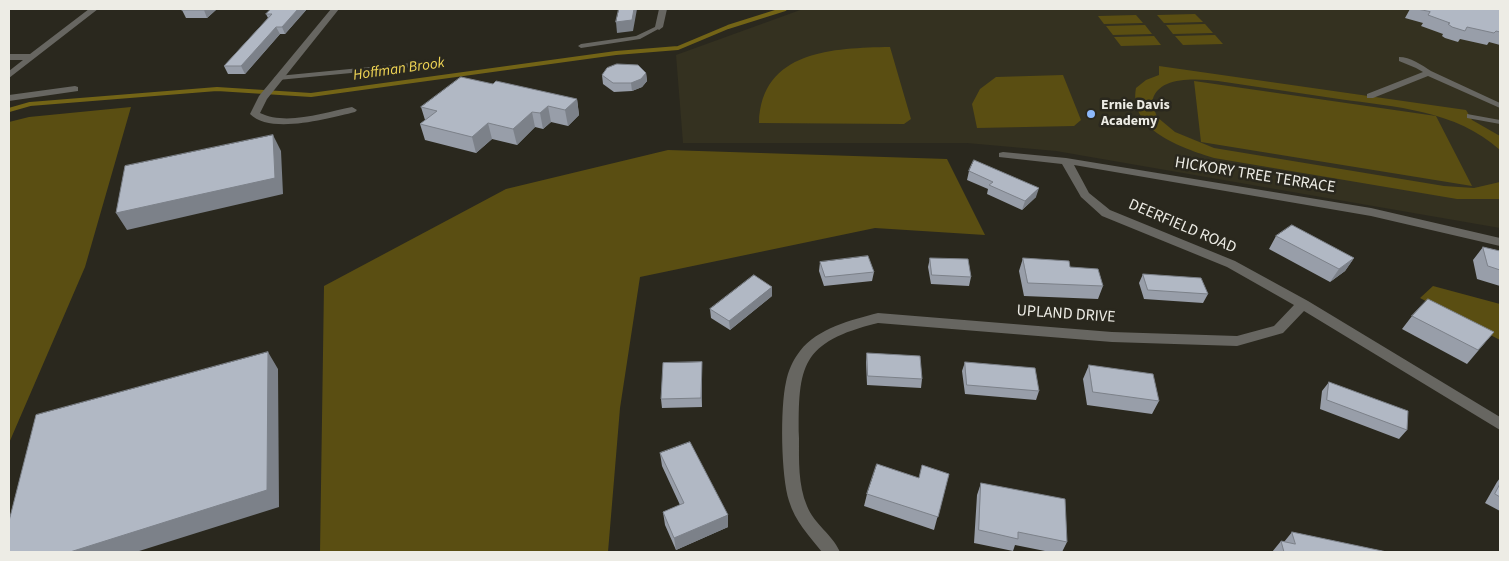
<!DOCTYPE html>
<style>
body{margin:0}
#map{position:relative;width:1509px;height:561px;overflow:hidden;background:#2a281e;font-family:"Source Sans 3",sans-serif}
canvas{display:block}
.frame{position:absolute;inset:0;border:10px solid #edece5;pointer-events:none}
</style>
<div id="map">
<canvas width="1509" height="561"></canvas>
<div class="frame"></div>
</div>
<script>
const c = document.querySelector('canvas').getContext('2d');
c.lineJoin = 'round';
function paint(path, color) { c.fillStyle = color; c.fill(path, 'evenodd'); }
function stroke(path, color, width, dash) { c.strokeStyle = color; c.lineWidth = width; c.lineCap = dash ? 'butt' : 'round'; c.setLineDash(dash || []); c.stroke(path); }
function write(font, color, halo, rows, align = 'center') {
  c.font = font + ' "Source Sans 3",sans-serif'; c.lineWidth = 5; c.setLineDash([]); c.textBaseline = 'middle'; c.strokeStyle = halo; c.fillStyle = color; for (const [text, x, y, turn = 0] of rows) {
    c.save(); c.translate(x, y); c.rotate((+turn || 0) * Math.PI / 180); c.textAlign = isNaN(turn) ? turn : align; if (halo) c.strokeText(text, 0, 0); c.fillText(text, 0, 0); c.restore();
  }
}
const built = new Path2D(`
 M803 9H1500V228L1056 151 967 143H683L676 55Z`);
const green = new Path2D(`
 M1195 14 1203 22 1164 23 1157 15Z
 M1136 15 1143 23 1104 24 1098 16Z
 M1205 24 1213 33 1173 34 1166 25Z
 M1145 25 1152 34 1113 35 1106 26Z
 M1215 35 1223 44 1183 45 1175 36Z
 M1154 36 1161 45 1121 46 1114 37Z
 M890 47 911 119 904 124 759 123C761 50 834 48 890 47Z
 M1159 66 1466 110 1472 120 1500 136V150C1456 110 1395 107 1339 99 1299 93 1258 87 1218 81 1197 79 1156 75 1152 103L1157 117 1175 132 1214 148 1444 186 1474 188 1500 182V199H1457L1214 158C1182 148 1128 130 1136 88L1146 80 1159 75Z
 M1063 75 1081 120 1074 126 977 128 972 104 980 89 996 77Z
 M1194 81 1436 116 1472 186 1201 142Z
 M131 107 85 267 9 443V122L29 117Z
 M668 150 947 159 985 235 875 228 640 277 620 408 608 552H320L324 286 506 189Z
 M1433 286 1500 304V340L1420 298Z`);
const stream = new Path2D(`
 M9 110 30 104 217 89 311 95 616 53 678 48 728 27 785 9`);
const lane = new Path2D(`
 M657 26 662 27 640 39 581 48 578 46 581 44 636 36Z
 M1399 57C1410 57 1422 65 1431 71L1500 103V108L1428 76 1373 98H1367V94L1423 72 1416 68 1399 61Z
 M432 61 436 63 435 65 278 80 274 78 278 76Z
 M1467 114 1500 120V124L1467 118Z`);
const street = new Path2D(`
 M89 9H98L9 78V71L23 60H9V54H30Z
 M331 9H339L267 99 260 113C287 126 325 112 352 107L357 110 355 112C330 118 270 135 250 114L259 96Z
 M659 9H667L663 27 659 30 655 27Z
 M75 86 78 87V91L9 101V95Z
 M1003 152 1066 158 1371 208 1500 238V246L1371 216 1074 165 1089 193 1110 210 1235 261 1308 301 1500 417V430L1304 311 1283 333 1237 346 1112 342 878 323C801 342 798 365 799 438 799 460 798 485 807 506 814 524 833 535 840 552H822C809 536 795 521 789 501 781 476 780 408 786 382 788 371 793 360 800 351 818 328 851 320 878 313L1112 332 1237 336 1274 326 1294 305 1227 267 1102 216 1081 197 1062 164 999 157V153Z`);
const wall = new Path2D(`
 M184 9H217L207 18H186L182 10Z
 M271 9H307L285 34H280L245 74H228L224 66 268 18 266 14Z
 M1410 9H1500V45L1489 42 1487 45 1460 39 1458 42 1445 38 1442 36 1443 34 1421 26 1423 23 1405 18Z
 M646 73 647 81 642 87 632 91 614 92 603 84 602 75Z
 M577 99 579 115 568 126 551 122 543 129 535 127 517 145 492 139 476 153 425 140 420 124 425 120 421 107Z
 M969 171 1036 197 1022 210 987 194 988 189 967 180Z
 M1276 236 1354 258 1345 271 1330 282 1269 249Z
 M1483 247 1500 251V286L1477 279 1473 260Z
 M930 258 971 277 969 286 931 284 928 267Z
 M1023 258 1103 286 1098 299 1024 296 1019 271Z
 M820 262 874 272 872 281 824 286 819 271Z
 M1143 274 1208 294 1203 303 1144 299 1139 283Z
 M772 296 730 330 711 318 710 309Z
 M1412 316 1494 332 1467 364 1402 329Z
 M867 353 922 379 921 388 867 385 866 362Z
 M702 362V407L662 408 661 399Z
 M965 362 1039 391 1036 400 965 394 962 371Z
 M1089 365 1159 401 1152 414 1087 405 1083 379Z
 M1329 382 1407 430 1399 439 1320 409 1322 391Z
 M660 453 728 527 676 550 665 525 663 512 680 505 662 466Z
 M949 474 934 530 864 506 867 494 919 478Z
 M1500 478V511L1485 503 1497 482Z
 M981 483 1067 542 1062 552H1050L1015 545 1013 551 974 543 977 495Z
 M1292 532 1387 552H1272L1281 541 1284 542Z`);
const shadedWall = new Path2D(`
 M205 9H217L207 18 204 10Z
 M298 9H307L285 34 282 27Z
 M634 9H637L633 31 617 33 616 22Z
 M276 27 280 34 245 74 241 66Z
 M646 73 647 81 642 87 632 91 631 83Z
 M577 99 579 115 568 126 565 110Z
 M548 106 551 122 543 129 540 113Z
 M532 112 535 127 517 145 513 129Z
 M488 123 492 139 476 153 472 137Z
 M273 135 281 151 283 194 127 230 116 213Z
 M1039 188 1036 197 1022 210 1025 201Z
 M1354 258 1345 271 1330 282 1339 269Z
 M772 287V296L730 330 729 321Z
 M268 352 278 369 279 507 136 552H70Z
 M702 362V407L701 398Z
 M728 515V527L676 550 674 538Z`);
const building = new Path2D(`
 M184 9H205L204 10H182Z
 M271 9H298L282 27H276L241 66H224L272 14H266Z
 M619 9H634L632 20 616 22Z
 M1418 9H1500V32L1496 31 1494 33 1467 27 1465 31 1452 27 1448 24 1450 23 1428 15 1430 12Z
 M617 64 638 65 646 73 641 79 631 83H613L602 75 607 68Z
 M461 77 493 84 496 81 577 99 565 110 548 106 540 113 532 112 513 129 488 123 472 137 420 124 437 111 421 107Z
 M273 135 275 178 116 213 125 166Z
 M974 160 1039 188 1025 201 989 185 993 182 969 171Z
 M1292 225 1354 258 1339 269 1276 236Z
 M1483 247 1500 251V270L1488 266Z
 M868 256 874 272 825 277 820 262Z
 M930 258 968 259 971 277 932 275Z
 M1023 258 1069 261 1070 267 1098 269 1103 286 1028 283Z
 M1143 274 1201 278 1208 294 1148 290Z
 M754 275 772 287 729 321 710 309Z
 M1428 299 1494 332 1478 350 1412 316Z
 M268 352 267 490 70 552H9V521L36 415Z
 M867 353 920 356 922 379 868 376Z
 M702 362 701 398 661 399 663 363Z
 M965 362 1035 368 1039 391 967 385Z
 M1089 365 1153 374 1159 401 1093 392Z
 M1329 382 1408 411 1407 430 1327 400Z
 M690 442 728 515 674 538 663 512 684 503 660 453Z
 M877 464 919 478 922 465 949 474 938 517 867 494Z
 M981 483 1065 499 1067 542 1018 532V539L979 530Z
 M1500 484V497L1495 494Z
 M1292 532 1387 552H1284L1281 541 1295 544Z`);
const markers = [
 [1091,114,5,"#8db9fc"]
];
const farPoinames = [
 ["Ernie Davis",1101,106],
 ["Academy",1101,122]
];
const farWaternames = [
 ["Hoffman Brook",399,70,-8]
];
const streetNames = [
 ["HICKORY TREE TERRACE",1255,176,9],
 ["DEERFIELD ROAD",1182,227,23],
 ["UPLAND DRIVE",1066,315,4]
];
paint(built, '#343120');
paint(green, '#5a4e12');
stroke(stream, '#736416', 4);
paint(lane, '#676661');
paint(street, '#676661');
paint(wall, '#989ea9');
paint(shadedWall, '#7c8189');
paint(building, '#b1b8c4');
stroke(building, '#7c8189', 1);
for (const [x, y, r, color] of markers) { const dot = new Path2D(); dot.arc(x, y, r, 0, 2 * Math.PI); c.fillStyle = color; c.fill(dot); stroke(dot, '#2a281e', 2); }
write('bold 14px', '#edece5', '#2a281e', farPoinames, 'left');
write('italic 15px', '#f1d655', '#2a281e', farWaternames);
write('16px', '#edece5', '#2a281e', streetNames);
</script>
